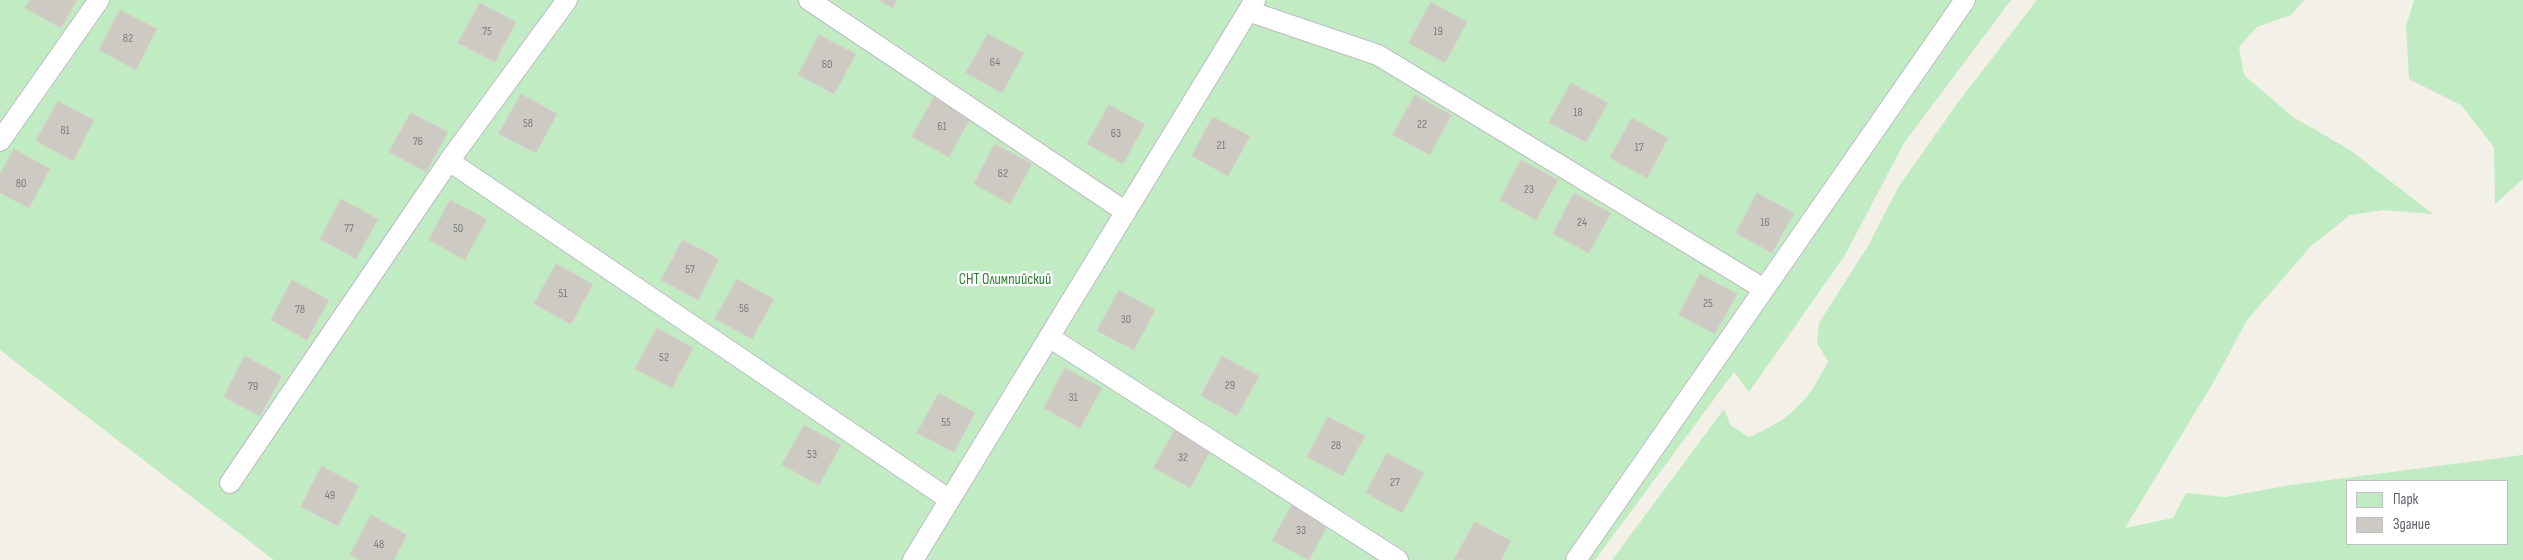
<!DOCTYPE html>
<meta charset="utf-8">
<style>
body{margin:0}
#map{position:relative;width:2523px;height:560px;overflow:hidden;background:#f2f0e7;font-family:"Sofia Sans Condensed",sans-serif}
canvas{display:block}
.legend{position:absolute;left:2346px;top:480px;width:162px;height:65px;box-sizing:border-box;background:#fff;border:1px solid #bfc0c3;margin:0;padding:6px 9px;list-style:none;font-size:15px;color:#5e6269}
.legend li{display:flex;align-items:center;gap:10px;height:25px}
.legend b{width:25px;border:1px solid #bfc0c3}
</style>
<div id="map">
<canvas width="2523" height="560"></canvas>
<ul class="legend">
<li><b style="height:14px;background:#c1ebc3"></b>Парк</li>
<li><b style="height:14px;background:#cdcac4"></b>Здание</li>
</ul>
</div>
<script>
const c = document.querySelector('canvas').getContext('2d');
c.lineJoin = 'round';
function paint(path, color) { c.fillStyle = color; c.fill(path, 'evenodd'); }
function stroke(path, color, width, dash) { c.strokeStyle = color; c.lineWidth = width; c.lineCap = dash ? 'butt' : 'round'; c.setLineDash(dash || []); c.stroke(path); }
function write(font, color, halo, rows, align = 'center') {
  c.font = font + ' "Sofia Sans Condensed",sans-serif'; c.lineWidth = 4.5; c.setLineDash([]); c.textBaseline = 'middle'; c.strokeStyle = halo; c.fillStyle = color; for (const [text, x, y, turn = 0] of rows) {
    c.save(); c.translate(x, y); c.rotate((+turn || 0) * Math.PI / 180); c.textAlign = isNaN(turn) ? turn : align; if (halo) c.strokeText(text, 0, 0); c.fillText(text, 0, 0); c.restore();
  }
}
const green = new Path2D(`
 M0 0H2011L1904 143 1845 255 1749 392 1734 372 1595 560H274L0 350Z
 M2037 0H2304L2291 15 2257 27 2239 47 2244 75 2293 117 2350 150 2433 214 2383 210 2350 215 2311 246 2247 320 2216 378 2125 528 2173 518 2186 493 2225 497 2291 485 2523 455V560H1612L1724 409 1731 426 1749 437C1791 419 1808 402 1828 361L1817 343 1819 323 1868 246 1899 186 1959 101ZM2347 481H2507V544H2347Z
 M2414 0H2523V179L2495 204 2494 147 2461 105 2409 79 2406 26Z`);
const building = new Path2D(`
 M30 0H77L61 28 25 8Z
 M879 0H897L893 8Z
 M1431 2 1467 22 1445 63 1409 43Z
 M480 3 516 22 495 62 458 43Z
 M120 10 157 29 136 70 99 50Z
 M988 34 1024 53 1002 93 966 73Z
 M819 35 856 54 834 94 798 75Z
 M1571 83 1608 103 1586 142 1549 123Z
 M521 94 557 114 536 153 499 134Z
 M1415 95 1451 115 1430 155 1393 135Z
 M934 97 971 117 949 157 912 137Z
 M58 101 94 120 73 161 36 141Z
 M1109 105 1145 124 1123 164 1087 144Z
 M411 113 448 132 426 172 389 152Z
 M1213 117 1250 136 1228 176 1192 156Z
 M1632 118 1668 138 1647 178 1610 158Z
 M995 144 1032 164 1010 204 974 184Z
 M14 149 50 169 29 208 0 193V174Z
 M1521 160 1558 180 1536 220 1500 200Z
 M1574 193 1611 213 1589 253 1553 234Z
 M1757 193 1794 213 1772 253 1736 233Z
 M341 199 378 219 356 259 320 239Z
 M450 200 487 219 465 260 429 240Z
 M683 240 719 259 698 300 661 280Z
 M556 264 593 284 571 324 534 304Z
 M1700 274 1737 294 1715 334 1679 315Z
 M737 279 774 299 752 339 715 319Z
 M292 280 329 300 307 340 271 320Z
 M1119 290 1155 310 1134 350 1097 331Z
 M657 328 693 348 672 388 635 369Z
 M245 356 282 376 260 416 224 397Z
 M1222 356 1259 376 1237 416 1201 396Z
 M1065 368 1102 388 1080 428 1044 408Z
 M939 393 975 413 954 452 917 433Z
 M1328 417 1365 436 1343 476 1307 457Z
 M804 425 841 445 819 485 782 465Z
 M1176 428 1212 448 1190 488 1154 468Z
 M1387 453 1424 473 1402 513 1366 493Z
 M322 466 359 486 338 526 301 507Z
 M1294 501 1330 521 1309 560 1272 541Z
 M371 515 407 535 394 560H359L350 555Z
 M1475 522 1511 541 1501 560H1454Z`);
const lane = new Path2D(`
 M809 0 1126 212
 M1248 11 1378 55 1764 289
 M0 141 99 0
 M449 161 950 500
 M1049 337 1398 560
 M230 483 449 161 567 0
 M913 560 1255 0
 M1576 560 1965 0`);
const numberNames = [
 ["75",487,32],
 ["19",1438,32],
 ["82",128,39],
 ["64",995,63],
 ["60",827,65],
 ["18",1578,113],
 ["58",528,124],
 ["22",1422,125],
 ["61",942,127],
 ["81",65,131],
 ["63",1116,134],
 ["76",418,142],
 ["21",1221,146],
 ["17",1639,148],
 ["62",1003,174],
 ["80",21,184],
 ["23",1529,190],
 ["24",1582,223],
 ["16",1765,223],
 ["77",349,229],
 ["50",458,229],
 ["57",690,270],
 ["51",563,294],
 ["25",1708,304],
 ["56",744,309],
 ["78",300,310],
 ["30",1126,320],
 ["52",664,358],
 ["29",1230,386],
 ["79",253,387],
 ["31",1073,398],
 ["55",946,423],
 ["28",1336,446],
 ["53",812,455],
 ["32",1183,458],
 ["27",1395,483],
 ["49",330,496],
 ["33",1301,531],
 ["48",379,545]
];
const parkNames = [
 ["СНТ Олимпийский",1005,280]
];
paint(green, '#c1ebc3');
paint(building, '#cdcac4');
stroke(building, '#d7d2c4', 1);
stroke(lane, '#bbbec3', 22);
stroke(lane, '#fff', 20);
write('12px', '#7a7c80', null, numberNames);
write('15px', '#2b8232', '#fff', parkNames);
</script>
